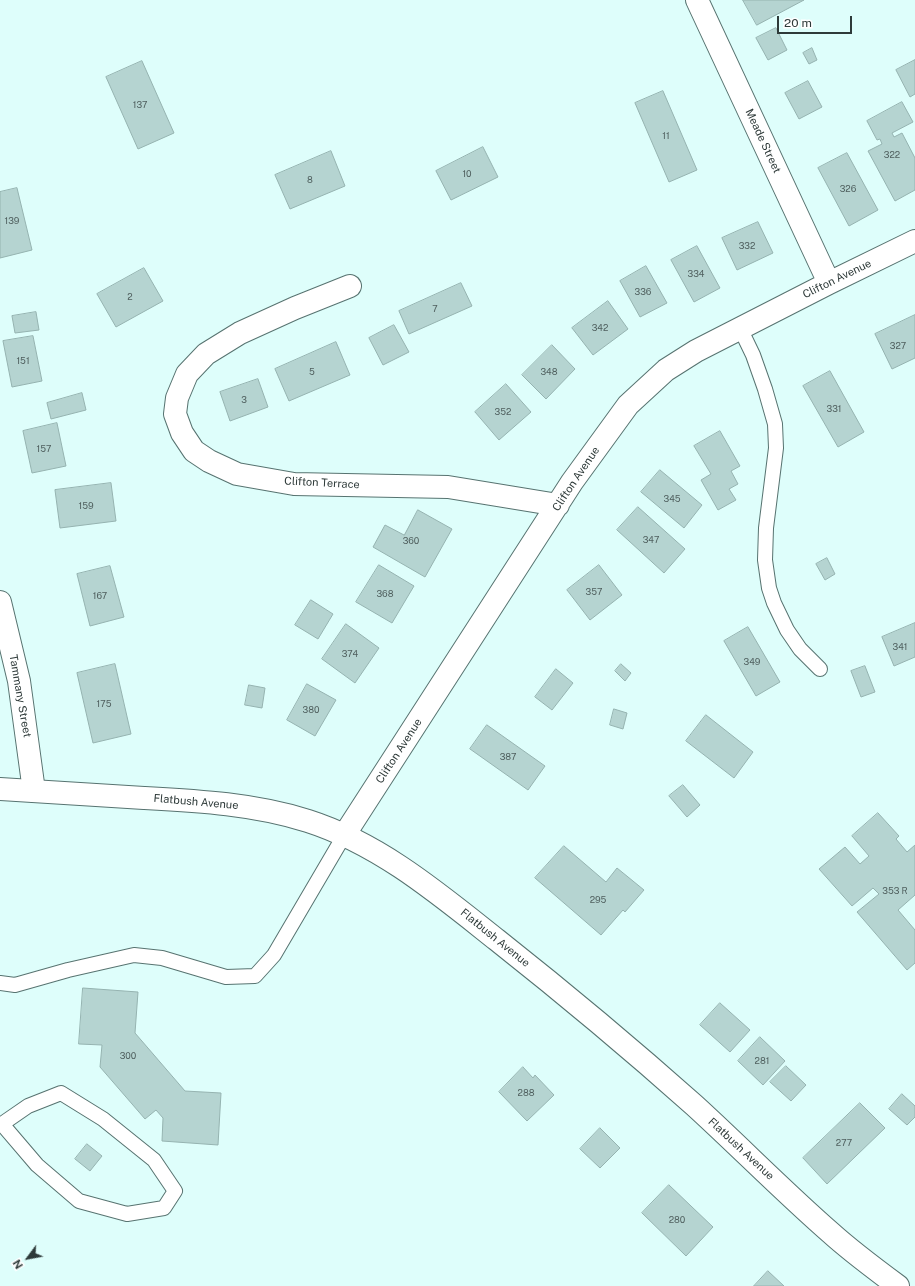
<!DOCTYPE html>
<style>
body{margin:0}
#map{position:relative;width:915px;height:1286px;overflow:hidden;background:#defefb;font-family:"Public Sans",sans-serif}
canvas{display:block}
.north{position:absolute;left:8px;top:1238px;width:40px;height:40px;-webkit-text-stroke:3px #fff;paint-order:stroke;rotate:238deg;font-size:11px;font-weight:700;line-height:16px;text-align:center;color:#2e3a39}
.north::after{content:'';display:block;margin:auto;width:14px;height:18px;background:#2e3a39;clip-path:polygon(50% 0,100% 100%,50% 72%,0 100%)}
.scale{position:absolute;left:777px;top:16px;width:75px;height:18px;box-sizing:border-box;border:2px solid #2e3a39;border-top:0;padding-left:5px;font-size:12px;line-height:14px;white-space:nowrap;color:#2e3a39;-webkit-text-stroke:3px #fff;paint-order:stroke}
</style>
<div id="map">
<canvas width="915" height="1286"></canvas>
<div class="north">N</div>
<div class="scale">20 m</div>
</div>
<script>
const c = document.querySelector('canvas').getContext('2d');
c.lineJoin = 'round';
function paint(path, color) { c.fillStyle = color; c.fill(path, 'evenodd'); }
function stroke(path, color, width, dash) { c.strokeStyle = color; c.lineWidth = width; c.lineCap = dash ? 'butt' : 'round'; c.setLineDash(dash || []); c.stroke(path); }
function write(font, color, halo, rows, align = 'center') {
  c.font = font + ' "Public Sans",sans-serif'; c.lineWidth = 4; c.setLineDash([]); c.textBaseline = 'middle'; c.strokeStyle = halo; c.fillStyle = color; for (const [text, x, y, turn = 0] of rows) {
    c.save(); c.translate(x, y); c.rotate((+turn || 0) * Math.PI / 180); c.textAlign = isNaN(turn) ? turn : align; if (halo) c.strokeText(text, 0, 0); c.fillText(text, 0, 0); c.restore();
  }
}
const building = new Path2D(`
 M743 0H804L757 25Z
 M776 28 787 50 768 60 756 38Z
 M812 48 817 60 809 64 803 53Z
 M915 60V94L910 97 896 70Z
 M142 61 174 133 138 149 106 77Z
 M808 81 822 107 799 119 785 93Z
 M663 91 697 170 669 182 635 103Z
 M902 102 913 122 892 133 894 137 902 133 915 158V190L895 201 868 151 882 144 880 139 877 140 867 121Z
 M483 147 498 177 451 200 436 171Z
 M331 151 345 186 290 209 275 175Z
 M847 153 878 210 849 226 818 168Z
 M17 188 32 250 0 258V192Z
 M758 222 773 253 737 270 722 238Z
 M697 246 720 288 694 302 671 260Z
 M646 266 667 303 640 317 620 281Z
 M144 268 163 301 116 327 97 294Z
 M461 283 472 306 409 334 399 311Z
 M608 301 628 329 593 355 572 328Z
 M36 312 39 330 15 333 12 316Z
 M915 315V358L892 369 875 334Z
 M394 325 409 352 383 365 369 338Z
 M33 336 42 381 12 387 3 341Z
 M336 342 350 375 289 401 275 369Z
 M552 345 575 369 546 399 522 375Z
 M830 371 864 432 838 447 803 386Z
 M258 379 268 407 230 421 220 392Z
 M506 384 531 412 499 440 475 412Z
 M82 393 86 410 51 419 47 403Z
 M57 423 66 466 32 473 23 431Z
 M720 431 740 466 731 471 738 484 729 489 736 500 718 510 701 480 711 474 694 446Z
 M660 470 702 505 684 528 641 492Z
 M111 483 116 521 60 528 55 490Z
 M638 507 685 549 664 573 617 530Z
 M418 510 452 529 425 577 373 547 385 525 404 535Z
 M827 558 835 574 825 580 816 564Z
 M379 565 414 586 392 623 356 602Z
 M599 565 622 595 590 620 567 590Z
 M110 566 124 617 90 626 77 574Z
 M311 600 333 614 318 639 295 625Z
 M915 623V657L894 666 882 637Z
 M346 624 379 648 355 683 322 659Z
 M748 627 780 682 756 696 724 641Z
 M115 664 131 734 93 743 77 673Z
 M621 664 631 673 625 681 615 671Z
 M865 666 875 692 861 697 851 671Z
 M556 669 573 683 552 710 535 697Z
 M307 684 336 700 315 736 287 720Z
 M249 685 265 688 262 708 245 705Z
 M614 709 627 713 623 729 610 725Z
 M706 715 753 752 734 778 686 741Z
 M487 725 545 766 528 790 470 749Z
 M683 785 700 805 687 817 669 796Z
 M878 813 899 836 896 839 907 852 915 845V895L898 910 915 930V963L907 970 857 912 879 894 873 888 852 906 819 869 845 847 860 864 869 856 852 836Z
 M564 846 606 882 617 868 644 890 625 912 623 910 601 935 535 878Z
 M83 988 138 992 135 1033 185 1091 221 1093 218 1145 162 1141 163 1118 156 1110 145 1119 100 1067 102 1045 79 1044Z
 M720 1003 750 1030 730 1052 700 1025Z
 M760 1037 785 1061 763 1085 738 1061Z
 M786 1066 806 1085 791 1101 770 1082Z
 M523 1067 533 1078 535 1075 554 1095 527 1121 499 1092Z
 M902 1094 915 1106V1117L907 1125 889 1109Z
 M860 1103 885 1128 827 1184 803 1158Z
 M600 1128 620 1148 600 1168 580 1149Z
 M87 1144 102 1156 90 1171 75 1159Z
 M669 1185 713 1227 686 1256 642 1213Z
 M768 1271 784 1286H754Z`);
const lane = new Path2D(`
 M740 328 753 355 765 389 775 424 776 448 766 528 765 560 769 588 774 603 787 630 800 649 820 669
 M0 983 15 985 68 970 134 955 162 958 226 977 255 976 274 955 345 834
 M61 1093 103 1119 154 1160 175 1191 164 1208 127 1214 79 1201 37 1165 2 1124 28 1106Z`);
const street = new Path2D(`
 M697 0 829 283
 M350 286 295 308 240 333 206 354 187 374 177 398 175 414 182 433 194 451 209 461 237 474 294 484 448 487 558 505
 M0 602 19 681 34 791
 M345 834 572 482 628 405 666 370 696 351 829 283 915 241`);
const primary = new Path2D(`
 M0 789C48 792 96 795 144 798 199 801 255 804 308 821 380 844 439 894 497 940 564 993 630 1048 694 1105 740 1147 784 1192 831 1233 852 1252 875 1269 898 1286`);
const numberNames = [
 ["137",140,105],
 ["11",666,136],
 ["322",892,155],
 ["10",467,174],
 ["8",310,180],
 ["326",848,189],
 ["139",12,221],
 ["332",747,246],
 ["334",696,274],
 ["336",643,292],
 ["2",130,297],
 ["7",435,309],
 ["342",600,328],
 ["327",898,346],
 ["151",23,361],
 ["5",312,372],
 ["348",549,372],
 ["3",244,400],
 ["331",834,409],
 ["352",503,412],
 ["157",44,449],
 ["345",672,499],
 ["159",86,506],
 ["347",651,540],
 ["360",411,541],
 ["357",594,592],
 ["368",385,594],
 ["167",100,596],
 ["341",900,647],
 ["374",350,654],
 ["349",752,662],
 ["175",104,704],
 ["380",311,710],
 ["387",508,757],
 ["353 R",895,891],
 ["295",598,900],
 ["300",128,1056],
 ["281",762,1061],
 ["288",526,1093],
 ["277",844,1143],
 ["280",677,1220]
];
const streetNames = [
 ["Meade Street",763,141,65],
 ["Clifton Avenue",837,279,-26],
 ["Clifton Avenue",576,479,-56],
 ["Clifton Terrace",322,483,3],
 ["Tammany Street",20,696,80],
 ["Clifton Avenue",399,751,-57],
 ["Flatbush Avenue",196,802,5],
 ["Flatbush Avenue",495,938,39],
 ["Flatbush Avenue",741,1149,43]
];
paint(building, '#b5d4d1');
stroke(building, '#95b3b0', 1);
stroke(lane, '#577370', 16);
stroke(street, '#577370', 24);
stroke(primary, '#577370', 24);
stroke(lane, '#fff', 14);
stroke(street, '#fff', 22);
stroke(primary, '#fff', 22);
write('9px', '#50605f', null, numberNames);
write('11px', '#2e3a39', '#fff', streetNames);
</script>
